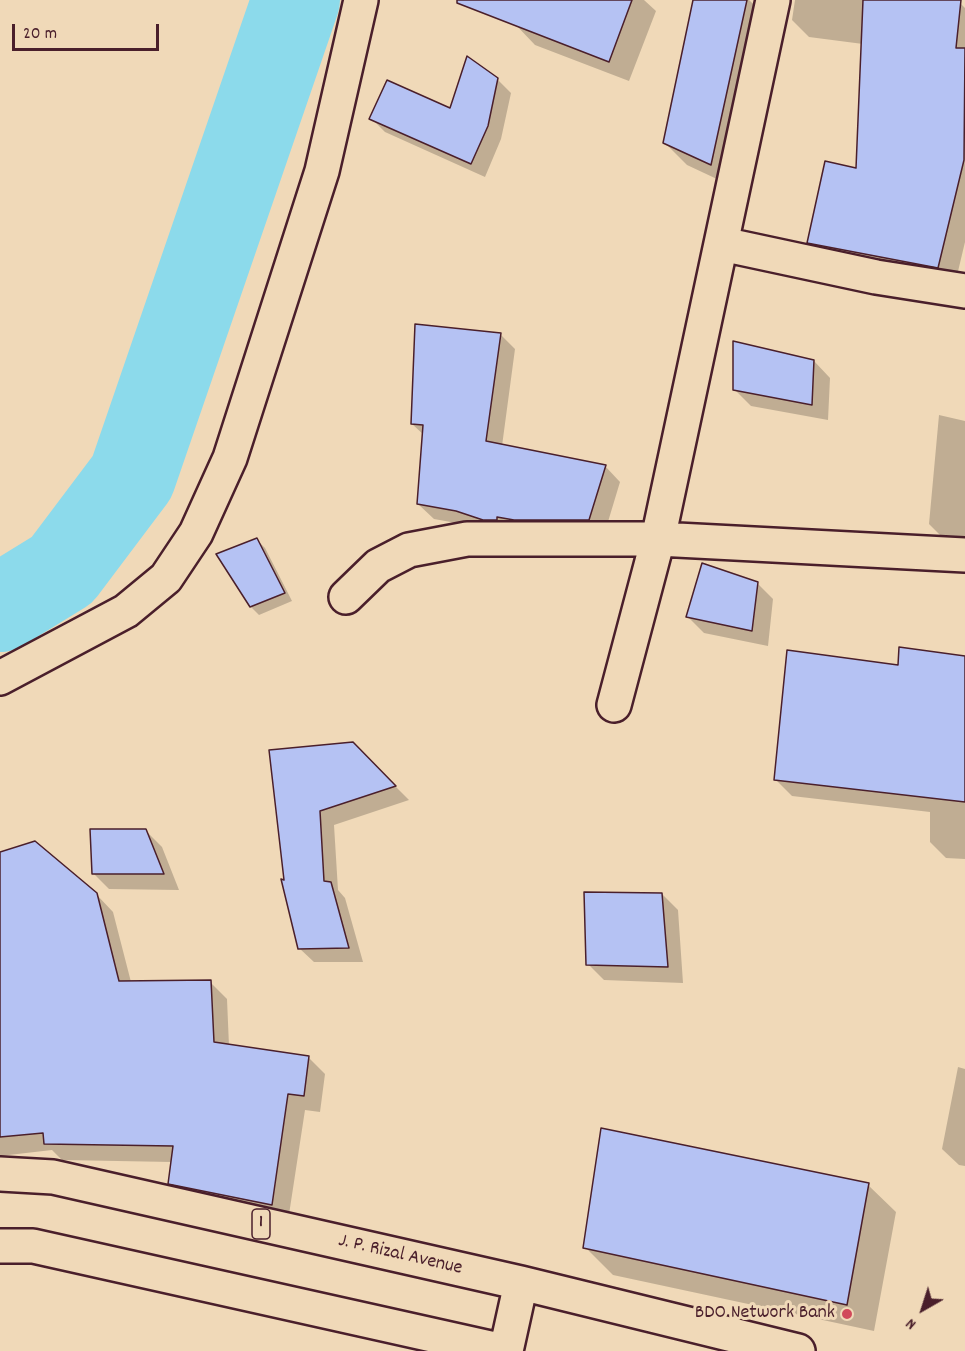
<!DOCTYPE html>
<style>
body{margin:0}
#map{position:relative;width:965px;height:1351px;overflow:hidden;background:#f0d9b8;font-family:Dekko,sans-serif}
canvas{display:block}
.north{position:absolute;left:893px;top:1279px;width:60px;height:60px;-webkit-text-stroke:4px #f0d9b8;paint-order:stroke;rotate:219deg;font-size:16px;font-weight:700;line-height:24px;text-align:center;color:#4a1f2b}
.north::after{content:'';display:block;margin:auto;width:21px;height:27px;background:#4a1f2b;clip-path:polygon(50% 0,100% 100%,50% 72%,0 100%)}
.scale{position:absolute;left:12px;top:24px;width:147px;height:27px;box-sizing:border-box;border:3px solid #4a1f2b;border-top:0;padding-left:8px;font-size:18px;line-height:21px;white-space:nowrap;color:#4a1f2b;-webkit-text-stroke:4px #f0d9b8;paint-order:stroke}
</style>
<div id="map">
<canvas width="965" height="1351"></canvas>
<div class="north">N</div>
<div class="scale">20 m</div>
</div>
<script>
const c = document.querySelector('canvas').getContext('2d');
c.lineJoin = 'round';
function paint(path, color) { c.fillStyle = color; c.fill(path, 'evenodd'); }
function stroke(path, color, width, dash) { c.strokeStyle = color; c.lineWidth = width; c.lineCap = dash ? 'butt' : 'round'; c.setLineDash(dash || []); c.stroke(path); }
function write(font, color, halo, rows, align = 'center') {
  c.font = font + ' Dekko,sans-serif'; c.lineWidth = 6; c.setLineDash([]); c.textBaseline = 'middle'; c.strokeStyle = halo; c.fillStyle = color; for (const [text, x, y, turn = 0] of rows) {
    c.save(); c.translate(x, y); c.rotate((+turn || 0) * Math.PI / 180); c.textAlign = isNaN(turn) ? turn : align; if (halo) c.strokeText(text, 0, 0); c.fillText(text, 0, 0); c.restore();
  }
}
const shadow = new Path2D(`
 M524 0H644L656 11 629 81 535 45 515 24Z
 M695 0H749L770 20 734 187 687 165 664 142Z
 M795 0H937L960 3 965 8V242L955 284 825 260 808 243 858 170 863 44 809 37 792 20Z
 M497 79 511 93 501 139 485 177 385 132 371 118 450 110Z
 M500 334 515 349 502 446 605 466 620 482 604 535 473 526 434 519 418 504 424 435 412 424Z
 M814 361 830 378 828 420 751 406 735 390Z
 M939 415 965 421V542L946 541 929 524Z
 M257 540 265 548 292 601 259 615 251 607Z
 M757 583 773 599 768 646 704 633 688 617Z
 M965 658V859L946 858 930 842V812L792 796 775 779 899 666Z
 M352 743 409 800 334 825 338 890 345 898 363 962H314L299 948 286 881Z
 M145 830 162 847 179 890 109 889 93 873Z
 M0 853 96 894 113 912 131 982H210L227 999 229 1046 308 1057 325 1074 320 1112 305 1110 288 1221 186 1200 169 1183 172 1162 62 1160 52 1150 0 1156Z
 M662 894 678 910 683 983 604 980 588 964Z
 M958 1067 965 1069V1166L959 1165 942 1149Z
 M868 1185 896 1212 874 1331 613 1275 585 1247Z`);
const river = new Path2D(`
 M0 608 62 570 132 477 296 0`);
const building = new Path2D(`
 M457 0H632L609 62 457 3Z
 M693 0H747L711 165 663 143Z
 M863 0H961L956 48H965L964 160 938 268 807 243 825 161 856 168Z
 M467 56 498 78 488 126 471 164 369 119 387 80 450 108Z
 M415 324 501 333 486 441 606 465 589 520H514L497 517V520H483L456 511 417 504 423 425 411 424Z
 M733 341 814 360 812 405 733 390Z
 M257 538 285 593 250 607 216 554Z
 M702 563 758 582 752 631 686 617Z
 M899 647 965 656V802L774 780 787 650 898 665Z
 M353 742 396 786 320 811 324 881 331 882 349 948 298 949 281 879 284 880 269 750Z
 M90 829H146L164 874H92Z
 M35 841 97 893 119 981 211 980 214 1042 309 1056 304 1096 288 1094 272 1205 168 1184 173 1146 44 1144 43 1133 0 1137V852Z
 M584 892 662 893 668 967 586 965Z
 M601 1128 869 1183 847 1305 583 1248Z`);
const street = new Path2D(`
 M722 244 876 277 965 291
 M346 597 378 566 409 550 467 539H658L965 555
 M0 678 126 611 166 578 196 533 230 458 322 171 361 0
 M614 705 658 539 773 0`);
const primary = new Path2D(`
 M0 1174 53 1177 521 1283 798 1351
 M0 1246H33L504 1351
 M506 1351 521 1283`);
const markers = [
 [847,1314,6,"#d1495b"]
];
const shields = [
 [261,1224,18]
];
const shieldNames = [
 ["1",261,1224]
];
const streetNames = [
 ["J. P. Rizal Avenue",400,1256,13]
];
const poiNames = [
 ["BDO Network Bank",835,1314]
];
paint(shadow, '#0003');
stroke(river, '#8cdaeb', 88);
paint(building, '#b5c2f3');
stroke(building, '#4a1f2b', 1.5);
stroke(street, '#4a1f2b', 38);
stroke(primary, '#4a1f2b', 38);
stroke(street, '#f0d9b8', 33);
stroke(primary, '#f0d9b8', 33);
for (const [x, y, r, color] of markers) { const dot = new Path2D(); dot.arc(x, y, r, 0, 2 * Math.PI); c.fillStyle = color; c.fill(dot); stroke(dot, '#f0d9b8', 2); }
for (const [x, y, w] of shields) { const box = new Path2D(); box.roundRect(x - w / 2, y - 15, w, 30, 4.5); c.fillStyle = '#f0d9b8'; c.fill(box); stroke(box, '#4a1f2b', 1.5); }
write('bold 18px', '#4a1f2b', null, shieldNames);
write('20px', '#4a1f2b', '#f0d9b8', streetNames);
write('20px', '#4a1f2b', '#f0d9b8', poiNames, 'right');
</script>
